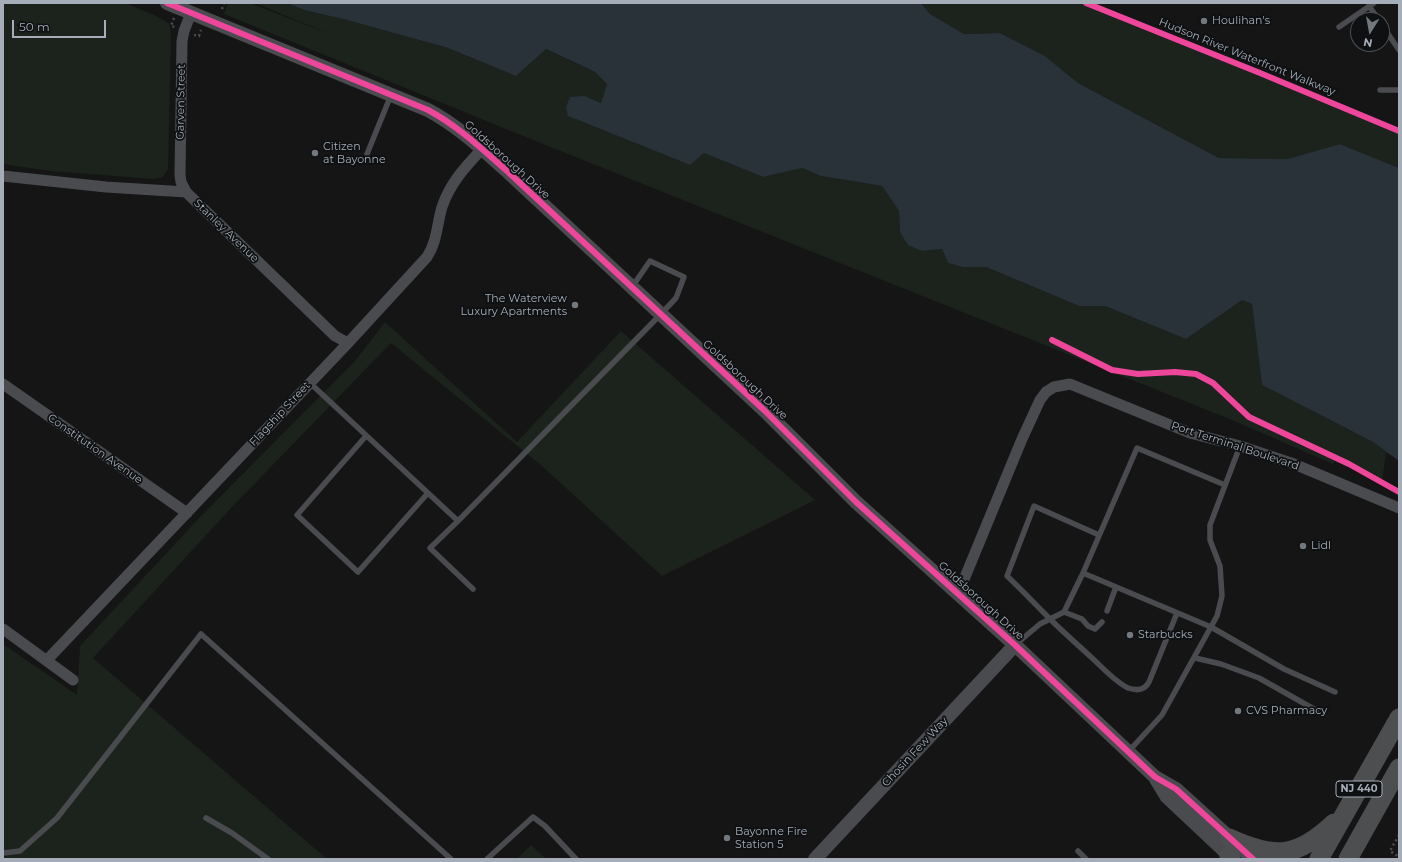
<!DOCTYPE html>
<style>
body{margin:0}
#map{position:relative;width:1402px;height:862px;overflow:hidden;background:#151516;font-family:Montserrat,sans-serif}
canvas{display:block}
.frame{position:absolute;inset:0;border:4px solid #a5adb8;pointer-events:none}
.north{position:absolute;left:1350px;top:12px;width:40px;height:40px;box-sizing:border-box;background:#0f1012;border:1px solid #4b4f54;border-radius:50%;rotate:191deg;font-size:11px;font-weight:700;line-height:16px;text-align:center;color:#a5adb8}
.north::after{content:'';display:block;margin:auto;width:14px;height:18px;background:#73787f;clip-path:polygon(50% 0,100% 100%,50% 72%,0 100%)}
.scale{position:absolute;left:12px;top:20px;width:94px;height:18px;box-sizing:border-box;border:2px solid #a5adb8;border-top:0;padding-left:5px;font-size:12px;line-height:14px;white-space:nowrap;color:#a5adb8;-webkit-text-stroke:3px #0f1012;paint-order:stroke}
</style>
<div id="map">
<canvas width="1402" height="862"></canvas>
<div class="frame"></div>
<div class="north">N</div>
<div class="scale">50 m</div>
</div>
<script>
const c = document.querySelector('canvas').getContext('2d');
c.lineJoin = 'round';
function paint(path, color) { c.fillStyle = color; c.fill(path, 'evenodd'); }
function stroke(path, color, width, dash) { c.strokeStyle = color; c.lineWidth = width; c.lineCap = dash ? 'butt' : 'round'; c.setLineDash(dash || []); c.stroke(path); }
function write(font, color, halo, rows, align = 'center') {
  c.font = font + ' Montserrat,sans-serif'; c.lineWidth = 3.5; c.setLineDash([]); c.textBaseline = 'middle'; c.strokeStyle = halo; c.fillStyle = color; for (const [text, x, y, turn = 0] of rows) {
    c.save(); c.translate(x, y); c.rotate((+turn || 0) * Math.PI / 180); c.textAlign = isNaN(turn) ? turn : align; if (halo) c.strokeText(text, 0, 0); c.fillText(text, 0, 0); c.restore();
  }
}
const green = new Path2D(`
 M3 3H125L154 15 169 23 171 33 168 169 163 177 154 179 50 171 3 164Z
 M228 3H250L332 35 255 3H287L304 10 347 20 448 48 516 76 545 49 595 72 607 84 601 103 585 96 568 116 690 165 704 153 763 177 802 168 821 176 882 186 899 211 900 232 922 251 942 249 948 263 962 267H986L1079 306H1105L1186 339 1242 300 1252 304 1262 385 1373 442 1391 455 1386 453 1382 481 1336 457 1333 464 1232 420 538 142 224 14Z
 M921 3H1089L1255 71 1399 133V168L1340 144 1287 159 1219 158 1078 83 1045 56 1000 33 964 34 930 14Z
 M385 322 517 442 621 331 815 500 662 576 542 466 391 343 232 507 93 658 327 859H3V644L77 695 80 646 200 517 355 361Z
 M531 845 546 859H517Z`);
const water = new Path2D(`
 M287 3H921L930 14 964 34 1000 33 1045 56 1078 83 1219 158 1287 159 1340 144 1399 168V461L1373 442 1262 385 1252 304 1242 300 1186 339 1105 306H1079L986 267H962L948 263 942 249 922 251 908 245 900 232 899 211 882 186 821 176 802 168 763 177 704 153 690 165 568 116 566 107 570 97 585 96 601 103 607 84 595 72 546 49 516 76 448 48 347 20 304 10Z`);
const path = new Path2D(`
 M222 9 224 3
 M174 18 171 26 175 27
 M194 35 199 36 201 30
 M1388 486 1399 492
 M1399 835 1390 851 1399 857`);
const service = new Path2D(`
 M1369 6 1379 20
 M1382 25 1399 50
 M1339 27 1374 3
 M1380 90H1399
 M367 154 391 95
 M310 383 458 521
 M366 436 297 515 358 572 428 493
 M1099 535 1034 506 1007 576C1022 590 1036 605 1050 619 1063 632 1077 644 1091 657 1102 667 1114 681 1128 688 1137 691 1145 690 1149 682L1177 613
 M1083 573 1137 448 1225 485
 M473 589 430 548 458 521 660 315 676 298 684 277 650 261 632 287
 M1107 611 1116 587
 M1064 612 1082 619 1088 626 1095 629 1102 622
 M1015 645 1040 624 1064 612 1083 573 1211 627 1284 669 1335 692
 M1195 658 1221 664 1259 678 1321 713
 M1128 752 1162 715 1217 616 1222 596 1220 566 1210 540V525L1240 446
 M206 818 232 833 268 859
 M1078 851 1086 859
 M3 853 20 851 57 818 201 634 451 859
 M487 859 533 817 545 826 576 859`);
const minor = new Path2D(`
 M191 13 184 31 182 41 180 175 181 182 186 192 335 336 348 343
 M3 176 106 187 186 192
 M3 384 187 513
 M958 594 1022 439 1040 400 1046 392 1054 387 1070 384 1190 433 1240 446 1294 464 1399 508
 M3 629 73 680
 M47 660 348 343 427 257C437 242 437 224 442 207 450 183 466 166 482 149`);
const tertiary = new Path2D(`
 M167 3 428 110C458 126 482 149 507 171L765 411 856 502 1015 645 1155 777 1176 789 1253 859
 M1156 779 1167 797 1233 859
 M815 859 1015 645`);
const trunk = new Path2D(`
 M1229 838C1275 859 1297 858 1334 823
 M1229 856 1231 859
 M1319 859 1399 718
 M1348 859 1399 768`);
const cycleway = new Path2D(`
 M167 3 428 110C458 126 482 149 507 171L765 411 856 502 1015 645 1155 777 1176 789 1253 859
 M1086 3 1260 73 1399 131
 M1052 340 1112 370 1138 374 1175 372 1196 374 1213 383 1249 417 1349 464 1399 492`);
const markers = [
 [1204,21,4,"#73787f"],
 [315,153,4,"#73787f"],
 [575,305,4,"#73787f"],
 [1303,546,4,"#73787f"],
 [1130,635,4,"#73787f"],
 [1238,711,4,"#73787f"],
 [727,838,4,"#73787f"]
];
const shields = [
 [1359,789,46]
];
const shieldNames = [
 ["NJ 440",1359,789]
];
const poiNames = [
 ["Houlihan's",1212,21],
 ["Citizen",323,147],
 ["at Bayonne",323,160],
 ["The Waterview",567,299,"right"],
 ["Luxury Apartments",567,312,"right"],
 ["Lidl",1311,546],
 ["Starbucks",1138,635],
 ["CVS Pharmacy",1246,711],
 ["Bayonne Fire",735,832],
 ["Station 5",735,845]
];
const streetNames = [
 ["Hudson River Waterfront Walkway",1247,57,22],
 ["Garven Street",181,102,-89],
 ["Goldsborough Drive",507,160,42],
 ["Stanley Avenue",226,231,44],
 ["Goldsborough Drive",745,380,43],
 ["Flagship Street",280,414,-47],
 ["Port Terminal Boulevard",1235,446,18],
 ["Constitution Avenue",95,449,35],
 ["Goldsborough Drive",981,601,42],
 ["Chosin Few Way",915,752,-47]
];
paint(green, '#1b231c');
paint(water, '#283238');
stroke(path, '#4b4d50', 2.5, [2, 3]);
stroke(service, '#494b4f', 5.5);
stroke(minor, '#494b4f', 11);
stroke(tertiary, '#494b4f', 14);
stroke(trunk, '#4c4e50', 19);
stroke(cycleway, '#ed469a', 6);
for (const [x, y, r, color] of markers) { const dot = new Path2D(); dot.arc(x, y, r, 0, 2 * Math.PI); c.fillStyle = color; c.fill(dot); stroke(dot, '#0f1012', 1.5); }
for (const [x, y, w] of shields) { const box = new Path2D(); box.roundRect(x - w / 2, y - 8, w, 16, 3); c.fillStyle = '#0f1012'; c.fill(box); stroke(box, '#a5adb8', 1); }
write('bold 10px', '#a5adb8', null, shieldNames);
write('11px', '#a5adb8', '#0f1012', poiNames, 'left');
write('11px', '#a5adb8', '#0f1012', streetNames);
</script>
